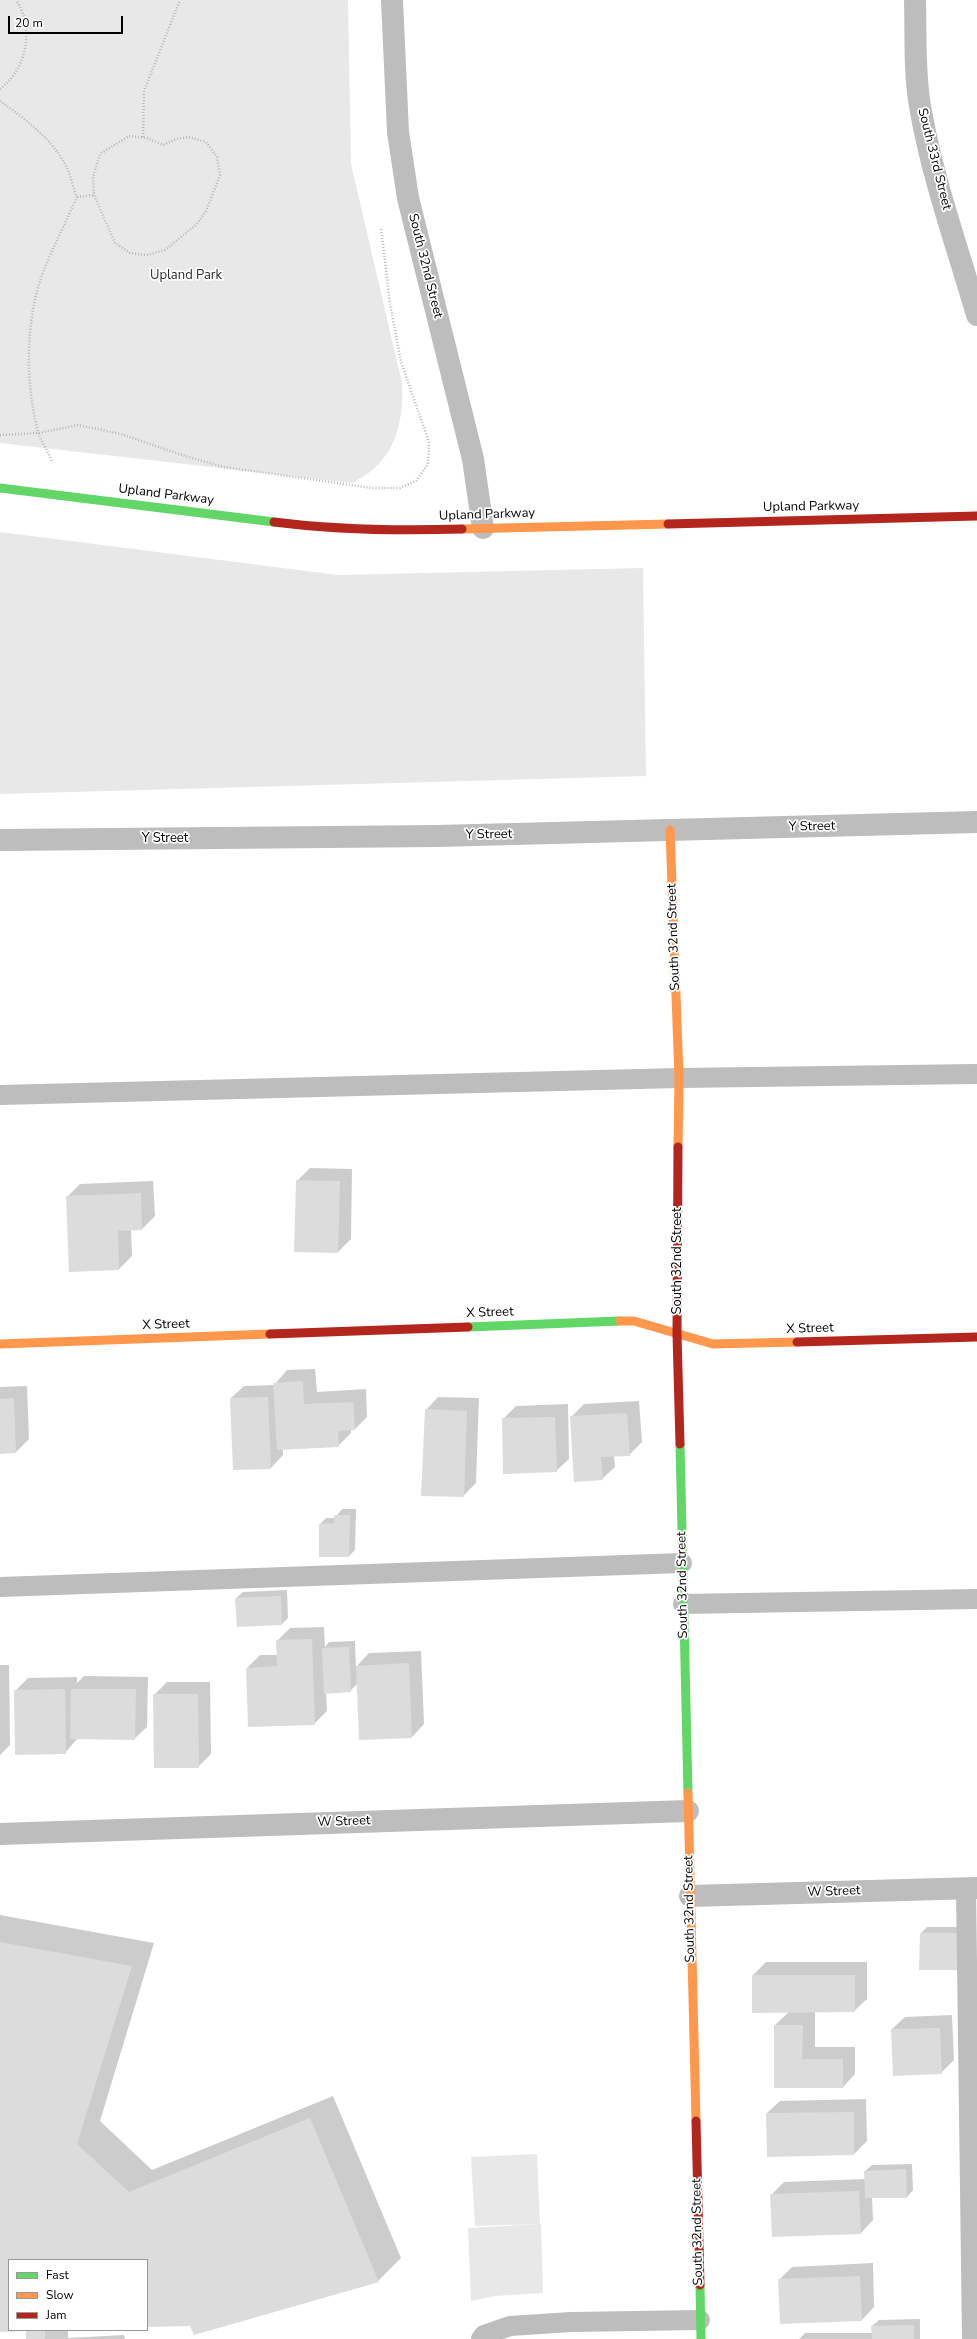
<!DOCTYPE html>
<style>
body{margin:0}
#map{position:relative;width:977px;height:2339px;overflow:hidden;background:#fff;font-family:"Nunito Sans",sans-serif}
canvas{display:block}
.legend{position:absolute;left:8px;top:2259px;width:140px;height:72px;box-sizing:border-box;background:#fff;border:1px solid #999;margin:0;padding:5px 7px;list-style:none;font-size:12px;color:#000}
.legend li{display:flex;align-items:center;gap:8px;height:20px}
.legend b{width:20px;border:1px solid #999}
.scale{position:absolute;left:8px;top:16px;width:115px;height:18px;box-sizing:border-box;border:2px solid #000;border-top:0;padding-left:5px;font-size:12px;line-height:14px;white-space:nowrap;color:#000;-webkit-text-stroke:3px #fff;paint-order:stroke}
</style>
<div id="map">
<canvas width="977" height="2339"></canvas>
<ul class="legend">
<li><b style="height:5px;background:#63d668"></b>Fast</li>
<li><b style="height:5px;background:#ff974d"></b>Slow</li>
<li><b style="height:5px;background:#b3261e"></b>Jam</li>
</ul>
<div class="scale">20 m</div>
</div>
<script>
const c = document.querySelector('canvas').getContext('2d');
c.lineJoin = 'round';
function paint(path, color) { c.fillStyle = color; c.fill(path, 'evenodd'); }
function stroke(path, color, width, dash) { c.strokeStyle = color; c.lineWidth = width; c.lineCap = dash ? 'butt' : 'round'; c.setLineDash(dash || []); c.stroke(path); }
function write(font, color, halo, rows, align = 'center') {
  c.font = font + ' "Nunito Sans",sans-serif'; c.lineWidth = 3.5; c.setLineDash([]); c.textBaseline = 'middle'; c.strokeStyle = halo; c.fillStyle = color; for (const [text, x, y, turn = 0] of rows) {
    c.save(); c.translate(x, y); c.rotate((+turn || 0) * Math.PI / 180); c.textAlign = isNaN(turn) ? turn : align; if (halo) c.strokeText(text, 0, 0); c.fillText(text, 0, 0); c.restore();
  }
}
const green = new Path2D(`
 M0 0H348L351 164 402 383C404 426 394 463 352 483L0 443Z
 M0 532 338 575 643 568 646 776 0 794Z
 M537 2154 540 2224 475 2226 471 2157Z
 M541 2224 543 2293 495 2296 471 2301 468 2228Z`);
const shadow = new Path2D(`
 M310 1168 352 1169 351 1239 338 1252 297 1181Z
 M153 1181 155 1216 142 1229H131L132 1256 119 1269 70 1271 67 1197 80 1184Z
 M315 1369 317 1392 366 1389 367 1417 355 1429 351 1430V1433L338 1446 283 1448V1455L271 1468 231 1398 244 1386 274 1385 287 1370Z
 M27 1386 29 1439 16 1452 0 1453V1387Z
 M438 1397 479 1398 476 1483 463 1496 426 1410Z
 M639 1401 642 1442 629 1455 614 1456 615 1467 602 1479 571 1417 584 1404Z
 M568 1404 569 1459 556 1471 503 1419 516 1406Z
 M342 1509H356L355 1550 349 1556H320V1524L326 1518H335Z
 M287 1590 288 1618 282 1624 236 1598 243 1592Z
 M324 1627 325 1647 329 1642 355 1641 356 1667 369 1653 421 1651 424 1724 412 1737 357 1684 350 1691 326 1693 327 1711 314 1724 247 1668 260 1655H278L277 1641 290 1628Z
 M0 1665H9L10 1745 0 1755Z
 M84 1676 148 1677 147 1727 134 1739 78 1738 65 1753 15 1691 28 1678 77 1677V1683Z
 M167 1682H210L211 1754 198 1767 154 1695Z
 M0 1915 154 1943 100 2121 152 2170 333 2096 401 2258 378 2281 194 2334 191 2325 147 2326V2260H9V2330H68V2338L124 2335 125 2339H27V2330L0 2331Z
 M927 1927H967L966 1963 921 1933Z
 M766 1962H867V1999L854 2011 815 2012V2047H855V2074L843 2087H775V2025L789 2012 753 1975Z
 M952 2015 954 2060 941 2073 892 2029 905 2017Z
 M866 2099 867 2141 854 2154 767 2113 780 2101Z
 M912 2164 913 2190 907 2197H872L873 2220 861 2233 771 2195 784 2182 865 2179V2171L872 2165Z
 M873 2263 874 2307 862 2320 779 2280 792 2267Z
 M920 2319V2339H799L805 2333H873L872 2326 879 2320Z`);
const building = new Path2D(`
 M296 1180 340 1181 338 1253 294 1252Z
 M141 1193 142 1230 118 1231 119 1270 69 1272 66 1196Z
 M303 1381 304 1404 353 1402 355 1430 338 1431 339 1447 277 1450 273 1383Z
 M268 1397 271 1469 233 1470 230 1398Z
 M14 1398 16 1453 0 1454V1399Z
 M425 1409 467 1411 464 1497 421 1496Z
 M627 1413 630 1456 601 1457 603 1480 574 1482 570 1416Z
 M555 1417 557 1472 503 1474 502 1418Z
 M334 1515H350L349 1557H319V1524L334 1523Z
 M281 1596 282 1625 237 1627 235 1598Z
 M312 1639 315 1725 248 1727 246 1668 277 1666 276 1640Z
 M349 1647 351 1692 324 1694 322 1648Z
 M409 1663 412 1738 359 1740 356 1666Z
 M65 1689 66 1754 15 1755 14 1690Z
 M71 1689H136L135 1740 70 1739Z
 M153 1694H198L199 1768H154Z
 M920 1933H961L960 1970H919Z
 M0 1942 132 1966 77 2144 129 2192 310 2118 379 2282 194 2335 190 2326 147 2327V2260H9V2330L25 2331 0 2332Z
 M752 1975H855V2012L752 2013Z
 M774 2025H803L802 2059H843V2088H774Z
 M940 2028 942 2074 893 2076 891 2029Z
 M854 2112V2155L767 2157 766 2113Z
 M906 2169 907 2198H865L864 2171Z
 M859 2191 861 2234 772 2237 770 2194Z
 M860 2276 862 2321 780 2324 778 2279Z
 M914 2325V2339H872L871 2326Z
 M26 2330H45V2339H26Z`);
const path = new Path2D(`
 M0 89C27 69 35 28 16 0
 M0 101C25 119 53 139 67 168 71 177 73 188 77 197 66 222 54 245 44 270 25 318 25 382 38 432 41 442 49 452 52 462
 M129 136 147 138 163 145 176 139 189 137 206 142 217 157 220 175 206 211 197 224 165 250 147 255 130 253 115 243 94 195 93 177 100 154Z
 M143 137 144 91 180 0
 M77 197 94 195
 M0 435 39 433 78 425 121 434 185 456 224 467 372 488H400L416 481 428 464 429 442 401 362 390 304 381 227`);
const lane = new Path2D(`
 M0 1095 679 1078 977 1074
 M0 1587 682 1563
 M683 1604 977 1599
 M966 1888 972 2339
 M481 2339 484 2335 510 2326 571 2322 700 2320`);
const street = new Path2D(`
 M392 0 398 132 408 198 473 459 483 528
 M915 0C916 35 914 72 920 106 932 177 957 246 977 315
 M0 840 437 836 977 822
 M0 1834 688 1811
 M690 1896 977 1888`);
const fast = new Path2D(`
 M0 488 274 522
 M468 1327 620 1321
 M680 1444 688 1793
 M700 2285 701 2339`);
const slow = new Path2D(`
 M462 529 668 524
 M670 830 679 1078 678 1147
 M620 1321H634L713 1344 797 1342
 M0 1344 270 1334
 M688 1793 696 2121`);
const jam = new Path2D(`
 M274 522C337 530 399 531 462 529
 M668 524 977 516
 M678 1147 677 1334 680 1444
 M270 1334 468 1327
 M797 1342 977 1337
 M696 2121 700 2285`);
const streetNames = [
 ["South 33rd Street",934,159,76],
 ["South 32nd Street",425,266,76],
 ["Upland Parkway",166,495,7],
 ["Upland Parkway",811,507,-1],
 ["Upland Parkway",487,515,-2],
 ["Y Street",812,827,-1],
 ["Y Street",489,835,-1],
 ["Y Street",165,839],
 ["South 32nd Street",674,937,-92],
 ["South 32nd Street",678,1261,-90],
 ["X Street",490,1313,-2],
 ["X Street",166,1325,-2],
 ["X Street",810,1329,-2],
 ["South 32nd Street",683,1585,-91],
 ["W Street",344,1822,-2],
 ["W Street",834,1892,-2],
 ["South 32nd Street",690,1909,-91],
 ["South 32nd Street",698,2232,-91]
];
const parkNames = [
 ["Upland Park",186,276]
];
paint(green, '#e8e8e8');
paint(shadow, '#0003');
paint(building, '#dcdcdc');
stroke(path, '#b8b8b8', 2.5, [1, 2]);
stroke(lane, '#bdbdbd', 20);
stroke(street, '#bdbdbd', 22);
stroke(fast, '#63d668', 9);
stroke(slow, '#ff974d', 9);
stroke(jam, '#b3261e', 9);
write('13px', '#000', '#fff', streetNames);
write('13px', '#2d2d2d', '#fff', parkNames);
</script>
